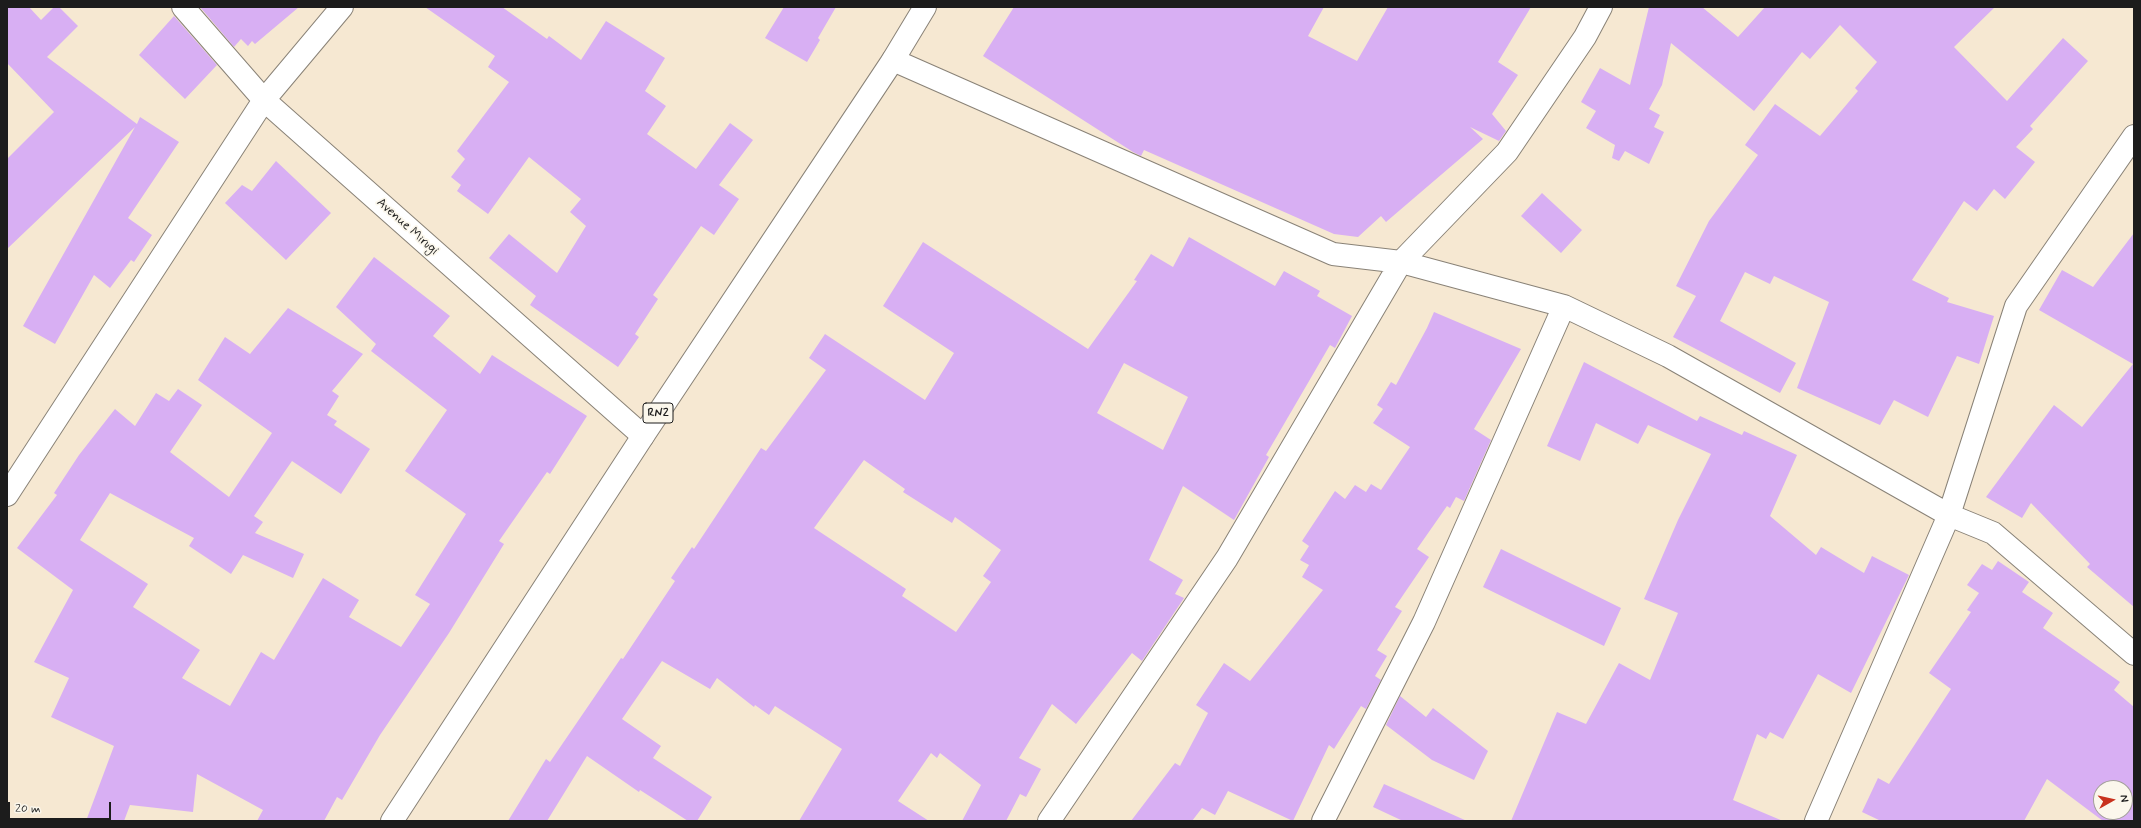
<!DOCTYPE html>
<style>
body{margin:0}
#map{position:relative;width:2141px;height:828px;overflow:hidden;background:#f6e8d2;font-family:Mynerve,sans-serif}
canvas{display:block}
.frame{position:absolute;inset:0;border:8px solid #1c1c1c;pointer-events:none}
.north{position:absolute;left:2093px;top:780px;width:40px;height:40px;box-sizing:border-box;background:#fbf7ec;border:1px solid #a29f99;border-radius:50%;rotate:82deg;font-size:11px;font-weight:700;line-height:16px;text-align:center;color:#1c1c1c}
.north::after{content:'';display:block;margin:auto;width:14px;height:18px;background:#c8321e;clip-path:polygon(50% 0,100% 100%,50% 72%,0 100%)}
.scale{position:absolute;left:8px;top:802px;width:103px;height:18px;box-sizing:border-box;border:2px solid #1c1c1c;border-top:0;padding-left:5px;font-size:12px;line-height:14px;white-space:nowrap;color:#1c1c1c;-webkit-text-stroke:3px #fbf7ec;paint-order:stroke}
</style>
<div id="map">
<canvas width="2141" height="828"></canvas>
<div class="frame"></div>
<div class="north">N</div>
<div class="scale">20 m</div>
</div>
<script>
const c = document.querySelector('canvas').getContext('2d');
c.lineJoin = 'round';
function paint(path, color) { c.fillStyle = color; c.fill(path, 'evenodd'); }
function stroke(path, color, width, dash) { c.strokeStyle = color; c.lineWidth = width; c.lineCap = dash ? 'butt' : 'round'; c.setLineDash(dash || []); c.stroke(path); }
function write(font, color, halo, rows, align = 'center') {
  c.font = font + ' Mynerve,sans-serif'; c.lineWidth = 3.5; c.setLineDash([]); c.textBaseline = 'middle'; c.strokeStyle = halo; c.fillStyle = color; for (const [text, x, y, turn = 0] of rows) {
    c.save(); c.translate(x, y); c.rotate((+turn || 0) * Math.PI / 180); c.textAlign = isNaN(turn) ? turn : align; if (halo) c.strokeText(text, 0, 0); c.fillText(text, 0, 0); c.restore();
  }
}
const building = new Path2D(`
 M7 7H29L41 20 54 7H59L78 26 47 57 137 124 140 117 179 142 128 218 152 235 134 262 131 260 110 288 94 275 55 344 23 326 135 127 7 249V159L54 112 7 63Z
 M200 7H299L255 44 252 41 248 46 241 39 234 47Z
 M425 7H502L547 39 549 36 581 60 606 21 665 58 645 91 666 106 647 134 696 169 730 123 753 140 719 185 739 199 714 235 701 226 653 295 658 299 635 334 639 337 618 367 530 305 536 296 489 258 509 234 557 273 586 226 570 212 581 199 529 157 488 214 457 191 461 185 451 177 465 159 457 151 509 82 488 67 495 56Z
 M784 7H836L818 38 820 40 807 62 765 38Z
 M1014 7H1324L1308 36 1357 61 1388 7H1531L1498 62 1518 75 1492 114 1506 131 1499 141 1470 127 1483 139 1386 222 1381 216 1358 237 1334 234 1144 150 1141 156 1133 152 983 56Z
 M1649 7H1702L1738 37 1765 7H1995L1954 47 2007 101 2063 38 2088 61 2030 126 2033 129 2016 147 2035 162 2005 199 1994 189 1977 211 1964 201 1912 280 1949 298 1947 302 1994 316 1979 364 1957 356 1928 417 1894 400 1880 425 1797 388 1829 302 1774 276 1770 284 1745 272 1720 321 1796 363 1780 393 1673 337 1696 296 1676 286 1709 221 1758 155 1745 145 1775 104 1820 136 1858 91 1855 88 1877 62 1840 25 1810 59 1802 52 1754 111 1671 43 1662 85 1649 109 1660 115 1654 127 1664 132 1649 164 1625 151 1619 161 1612 158 1615 145 1586 128 1596 111 1581 102 1600 68 1630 85Z
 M174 16 217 65 185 99 139 55Z
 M276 161 331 213 286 260 225 203 242 185 252 191Z
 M1542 193 1582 230 1561 253 1521 216Z
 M2134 233V607L2087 567 2090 564 2031 503 2022 518 1986 497 2054 405 2082 427 2133 364 2039 310 2062 270 2093 287Z
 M1189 237 1275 286 1284 271 1320 291 1317 296 1352 316 1335 348 1330 345 1266 455 1269 457 1234 520 1183 486 1149 560 1183 580 1175 594 1184 598 1142 661 1132 653 1076 724 1052 704 1019 758 1041 769 1026 797 1020 794 1006 821H962L981 785 940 753 937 758 931 753 898 801 929 821H799L842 749 775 706 769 715 755 705 754 707 717 678 710 689 662 661 622 719 661 746 653 758 712 797 697 821H688L640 790 639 792 587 756 547 821H508L546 759 550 762 621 658 623 659 675 581 671 578 692 547 694 549 761 448 766 451 826 370 809 358 825 334 925 400 954 353 883 306 923 242 1088 349 1137 281 1134 280 1151 254 1173 267ZM1124 363 1188 397 1163 450 1097 413ZM864 460 905 489 903 492 952 523 955 517 1001 550 983 576 991 582 956 632 902 596 906 589 814 528Z
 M374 257 450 316 433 336 480 374 492 355 587 416 550 474 547 472 499 541 504 544 449 633 380 735 342 800 337 797 324 821H257L263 810 197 774 193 812 130 805 124 821H86L114 746 51 717 69 678 34 662 73 590 17 548 57 495 54 493 79 455 115 409 135 426 156 393 169 401 178 389 202 405 170 452 229 497 272 433 198 380 225 337 250 354 288 308 363 354 332 391 339 396 327 415 337 421 334 425 370 449 341 494 292 461 254 516 263 522 255 533 304 554 293 578 243 555 231 574 189 546 194 538 110 493 80 540 148 584 133 607 200 650 182 678 230 706 261 652 274 660 323 578 359 600 349 617 401 647 430 604 415 595 466 514 405 471 447 410 371 351 376 344 336 307Z
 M1434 312 1521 349 1474 429 1491 440 1464 501 1456 497 1450 508 1447 506 1417 549 1429 557 1395 607 1402 611 1377 650 1387 656 1375 676 1381 680 1366 709 1361 706 1334 749 1329 745 1293 821 1228 791 1215 815 1202 808 1192 821H1131L1175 763 1180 766 1208 713 1196 705 1224 663 1250 681 1323 590 1302 577 1309 565 1300 560 1309 546 1302 541 1335 491 1345 499 1355 485 1366 492 1371 484 1381 490 1410 447 1373 423 1383 409 1377 405 1391 382 1396 385 1427 328Z
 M1584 362 1697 421 1700 416 1742 435 1744 431 1797 455 1770 516 1816 555 1821 547 1864 573 1872 556 1909 575 1851 693 1818 674 1783 739 1770 732 1766 739 1757 734 1733 800 1783 821H1511L1557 712 1586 724 1619 663 1650 680 1678 613 1644 599 1678 520 1711 454 1648 425 1638 444 1596 423 1580 461 1547 446Z
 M1501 549 1621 608 1604 646 1483 587Z
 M1998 561 2029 582 2022 592 2053 613 2043 628 2120 682 2114 690 2134 707V821H2103L2047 779 2024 821H1881L1862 812 1878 778 1889 784 1951 689 1929 673 1971 612 1967 610 1979 593 1967 585 1982 564 1992 570ZM2101 788H2125V812H2101Z
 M1400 696 1426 717 1433 708 1488 751 1474 780 1432 760 1386 725Z
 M1384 784 1467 821H1403L1373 807Z`);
const street = new Path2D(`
 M183 7 264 100 643 436
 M893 60 1333 254 1401 262 1564 306 1668 356 1949 515 1993 533 2134 654
 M7 495 264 100 342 7
 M1049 821 1227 558 1401 262 1507 152 1585 37 1601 7
 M1323 821 1424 622 1564 306
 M1816 821 1949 515 2016 306 2134 136`);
const highway = new Path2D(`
 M392 821 643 436 893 60 925 7`);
const shields = [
 [658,413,30]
];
const shieldNames = [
 ["RN2",658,413]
];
const streetNames = [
 ["Avenue Mirugi",407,227,42]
];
paint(building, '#d8aff3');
stroke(street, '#898277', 24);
stroke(highway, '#898277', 24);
stroke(street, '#fff', 22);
stroke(highway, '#fff', 22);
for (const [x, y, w] of shields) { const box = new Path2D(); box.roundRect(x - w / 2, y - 10, w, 20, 3); c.fillStyle = '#fbf7ec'; c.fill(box); stroke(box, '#1c1c1c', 1); }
write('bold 12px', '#1c1c1c', null, shieldNames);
write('13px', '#1c1c1c', '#fbf7ec', streetNames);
</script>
